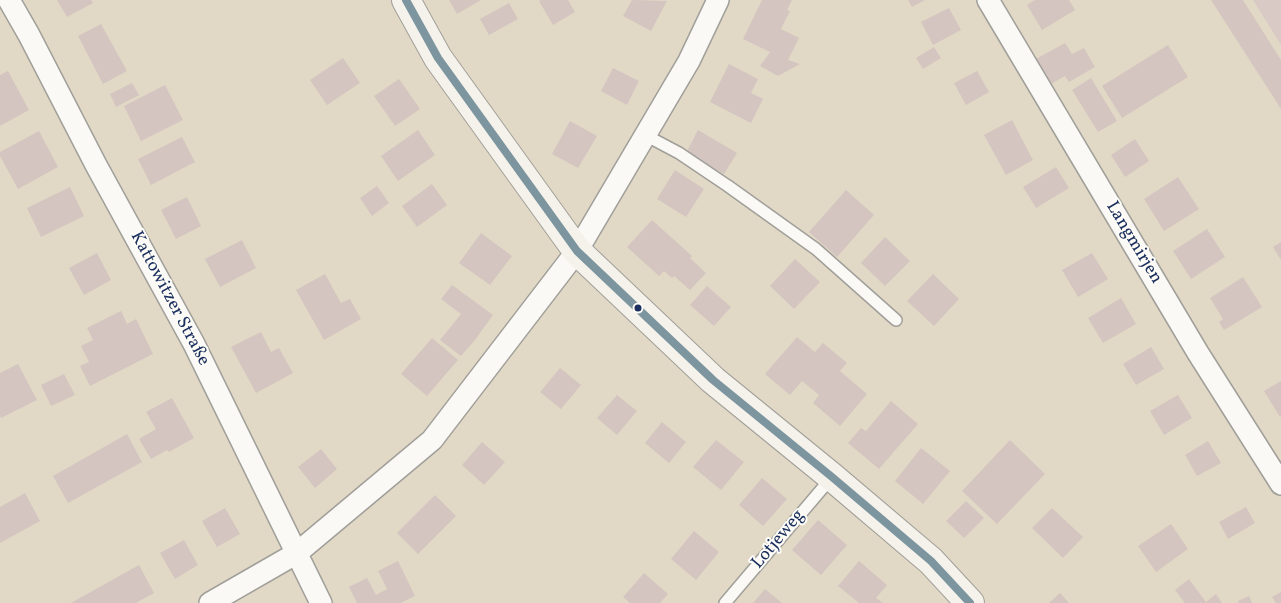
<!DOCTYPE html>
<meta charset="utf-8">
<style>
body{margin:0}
canvas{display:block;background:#e1d9c5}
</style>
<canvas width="1281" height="603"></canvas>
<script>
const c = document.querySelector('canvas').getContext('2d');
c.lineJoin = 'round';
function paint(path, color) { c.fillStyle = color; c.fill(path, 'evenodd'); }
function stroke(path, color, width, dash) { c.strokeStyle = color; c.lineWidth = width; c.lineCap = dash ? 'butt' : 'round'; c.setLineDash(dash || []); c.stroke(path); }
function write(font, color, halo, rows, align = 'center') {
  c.font = font + ' Vollkorn,serif'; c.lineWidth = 4; c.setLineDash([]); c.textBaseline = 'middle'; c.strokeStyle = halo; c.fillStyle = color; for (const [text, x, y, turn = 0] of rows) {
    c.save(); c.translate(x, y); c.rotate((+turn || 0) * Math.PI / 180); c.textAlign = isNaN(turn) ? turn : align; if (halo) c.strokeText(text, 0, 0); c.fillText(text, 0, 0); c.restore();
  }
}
const industrial = new Path2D(`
 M1253 0H1281V45Z`);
const building = new Path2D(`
 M57 0H91L93 3 67 17Z
 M449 0H481L457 14Z
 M541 0H568L575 12 553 25 539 1Z
 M632 0 667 1 651 31 623 16Z
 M762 0H792L787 10 790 11 781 29 799 38 788 60 800 64 778 76 760 66 770 52 743 39Z
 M908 0H925L912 7Z
 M1035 0H1069L1075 10 1042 30 1027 5Z
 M1211 0H1243L1248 8 1281 60V109Z
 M509 3 518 19 489 35 480 19Z
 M949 8 961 30 933 45 921 22Z
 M101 24 127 71 103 84 78 36Z
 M1065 43 1072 54 1084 48 1095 67 1069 82 1065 76 1051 84 1036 59Z
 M1168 45 1188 77 1122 118 1102 86Z
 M934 47 941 58 923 69 916 58Z
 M343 58 360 83 327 105 310 80Z
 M729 64 758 79 751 93 763 99 751 123 710 102Z
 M613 68 639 81 627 105 601 91Z
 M8 71 29 110 0 126V75Z
 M977 71 989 92 966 105 954 83Z
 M1091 78 1117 121 1098 132 1072 90Z
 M399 79 420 109 395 126 374 96Z
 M132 83 139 95 116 107 110 94Z
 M165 85 183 120 141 141 124 106Z
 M1012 120 1033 160 1006 175 984 135Z
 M570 121 597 136 578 168 552 154Z
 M418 130 435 155 398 181 381 156Z
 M698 130 737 153 724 174 686 153Z
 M39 131 58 167 18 189 0 156V152Z
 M182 137 195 162 151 185 138 159Z
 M1135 139 1149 161 1125 177 1111 155Z
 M1056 167 1069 188 1036 208 1023 187Z
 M675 170 704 189 686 217 657 199Z
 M1178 177 1199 209 1164 231 1144 199Z
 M432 184 447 205 417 227 402 206Z
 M377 186 389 203 372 216 360 198Z
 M70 187 84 216 41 237 27 208Z
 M846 190 874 215 837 257 809 232Z
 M187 197 201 226 176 239 161 210Z
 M652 220 692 256 690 258 706 273 690 290 674 276 672 278 664 271 659 276 627 247Z
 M1207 229 1225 257 1191 279 1173 251Z
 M481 233 512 256 490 285 459 263Z
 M885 237 910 261 885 286 861 263Z
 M242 240 256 268 220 287 205 259Z
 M1281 242V260L1273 247Z
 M97 253 111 280 84 295 69 268Z
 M1092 253 1108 279 1078 297 1062 270Z
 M795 259 820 282 794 309 770 286Z
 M325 274 341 303 350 299 361 319 324 340 296 290Z
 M933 274 959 299 934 326 907 301Z
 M1243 277 1262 307 1224 330 1219 322 1223 319 1210 298Z
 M452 285 493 315 475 340 461 356 440 340 461 314 441 299Z
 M707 286 731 307 714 326 690 305Z
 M1121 298 1136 324 1103 343 1088 318Z
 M121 311 127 324 136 319 153 354 90 386 80 366 89 362 81 346 93 340 87 328Z
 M261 332 271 352 279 348 293 373 256 393 231 347Z
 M797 337 815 352 823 343 847 363 840 371 867 394 840 426 813 403 819 395 802 381 790 395 765 374Z
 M432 338 458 360 427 396 401 374Z
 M1151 347 1164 369 1136 385 1123 364Z
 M18 364 37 400 1 418 0 415V373Z
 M560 368 581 385 561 409 540 392Z
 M64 374 75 395 51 406 41 385Z
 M1281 381V416L1280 417 1264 391Z
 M617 395 637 411 617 435 597 418Z
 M1178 395 1192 418 1164 435 1150 411Z
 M172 398 194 438 169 452 167 450 151 459 139 439 156 429 146 412Z
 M891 401 918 424 879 469 848 443 861 428 866 431Z
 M662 422 686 442 669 463 645 443Z
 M127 434 142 462 68 503 53 476Z
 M716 440 744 462 721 490 693 467Z
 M1010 440 1045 474 997 524 962 491Z
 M1208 441 1221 463 1197 476 1185 455Z
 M482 442 505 462 484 485 462 465Z
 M921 448 950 471 923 504 895 481Z
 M321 449 337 469 315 488 298 467Z
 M762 478 787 499 763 526 739 505Z
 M25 493 40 521 0 543V507Z
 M435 495 456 516 418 554 397 533Z
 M966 501 984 518 964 538 946 521Z
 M1246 507 1255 523 1228 539 1219 522Z
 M225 508 240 534 217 547 202 521Z
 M1052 508 1083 537 1063 558 1032 528Z
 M818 520 847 545 821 575 792 550Z
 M1171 524 1188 549 1156 572 1138 546Z
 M694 531 719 552 696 580 671 559Z
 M184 540 198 565 175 579 160 553Z
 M398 561 415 596 401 603H357L349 587 367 578 376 595 387 589 378 571Z
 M859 561 887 585 876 598 883 603H859L838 586Z
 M139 565 154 593 136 603H71Z
 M644 573 668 594 660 603H630L623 597Z
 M1189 579 1206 602 1216 594 1222 603H1185L1175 590Z
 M765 589 782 603H753Z
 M1281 592V603H1276L1272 597Z
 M1060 593 1069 603H1049Z
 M1249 596 1252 603H1239L1238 601Z`);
const lane = new Path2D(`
 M645 135 679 153 728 186 816 249 896 320
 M725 603 832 477`);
const street = new Path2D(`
 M9 0 29 35 96 165 194 344 321 603
 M988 0 1198 353 1281 484
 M210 603 297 553 432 440 577 251 689 61 718 0`);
const secondary = new Path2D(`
 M406 0 438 58 577 251 713 380 832 477 931 561 970 603`);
const bus1 = new Path2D(`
 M406 0 438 58 577 251 713 380 832 477 931 561 970 603`);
const markers = [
 [638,308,4.5,"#1b2f5e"]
];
const streetNames = [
 ["Langmirjen",1133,243,59],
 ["Kattowitzer Straße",169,299,62],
 ["Lotjeweg",779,540,-50]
];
paint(industrial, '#d9cac6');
paint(building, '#d4c5c0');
stroke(lane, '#a19f9a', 14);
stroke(street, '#a19f9a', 24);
stroke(secondary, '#a19f9a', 30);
stroke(lane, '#faf9f6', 11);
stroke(street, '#faf9f6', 21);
stroke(secondary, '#f5f1eb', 28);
stroke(bus1, '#7c959f', 8);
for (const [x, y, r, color] of markers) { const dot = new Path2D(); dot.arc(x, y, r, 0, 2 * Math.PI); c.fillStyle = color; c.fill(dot); stroke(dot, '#fdfcf7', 2); }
write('18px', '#1b2f5e', '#fdfcf7', streetNames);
</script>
